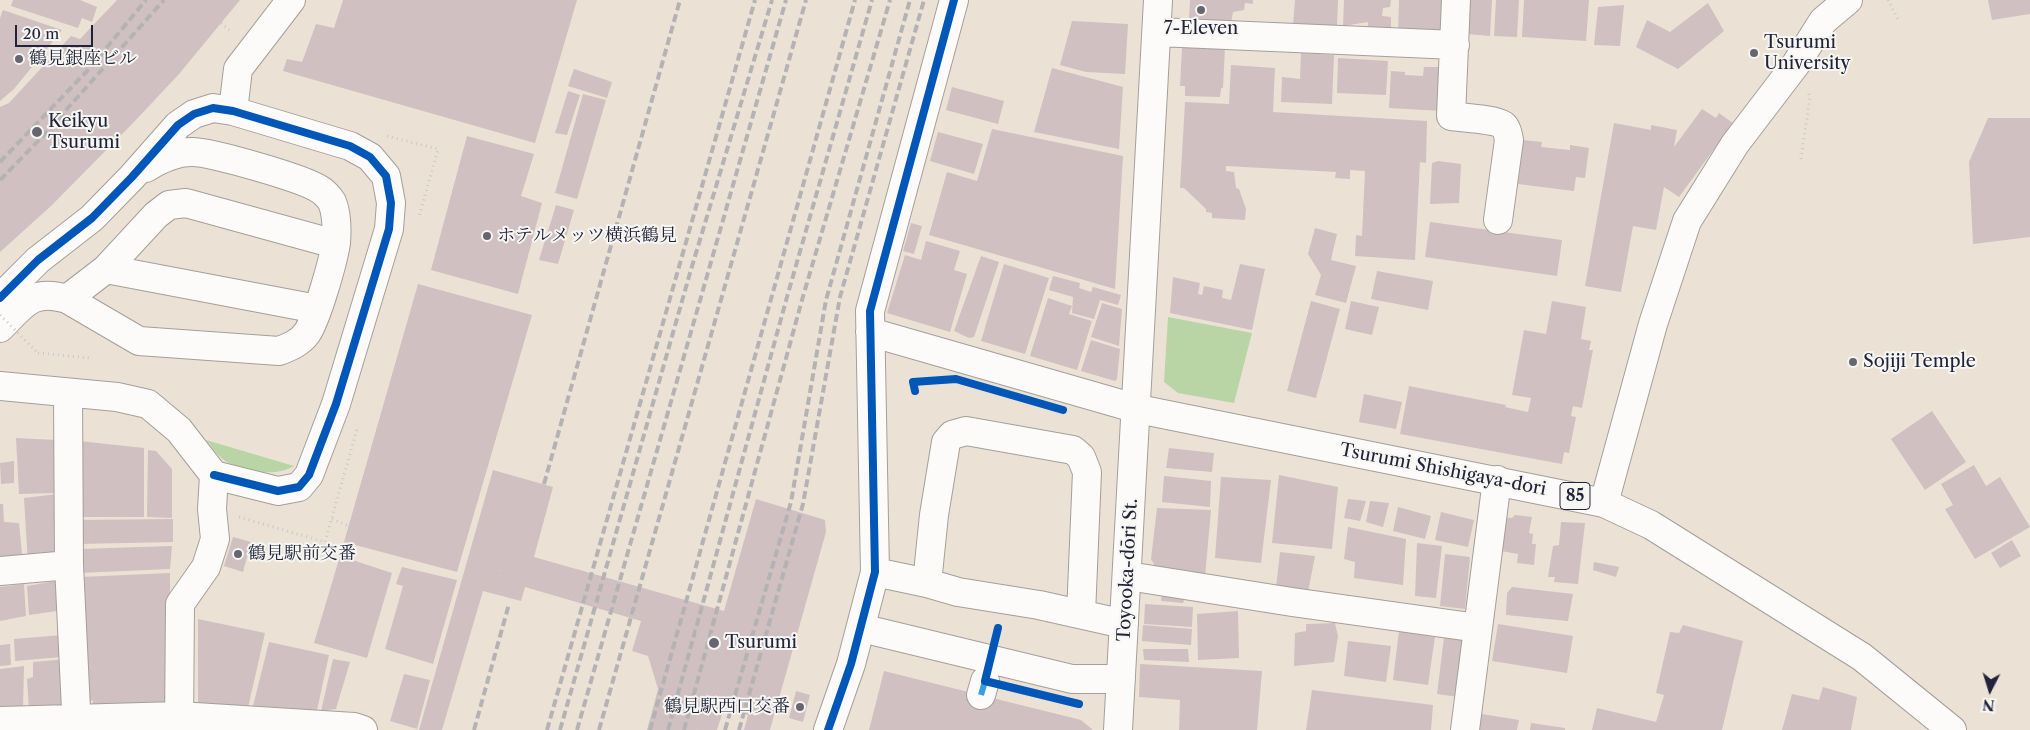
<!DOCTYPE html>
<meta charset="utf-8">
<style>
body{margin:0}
#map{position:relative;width:2030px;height:730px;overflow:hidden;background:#ebe2d5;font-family:"Libre Caslon Text",serif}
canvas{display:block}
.north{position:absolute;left:1965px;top:665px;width:50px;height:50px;-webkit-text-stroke:4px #f6f6f2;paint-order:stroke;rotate:185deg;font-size:14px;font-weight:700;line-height:20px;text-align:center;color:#22223b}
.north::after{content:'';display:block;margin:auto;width:18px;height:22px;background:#22223b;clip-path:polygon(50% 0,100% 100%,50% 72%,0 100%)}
.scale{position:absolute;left:15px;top:25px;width:78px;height:22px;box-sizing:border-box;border:2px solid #22223b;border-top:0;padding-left:6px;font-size:15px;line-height:18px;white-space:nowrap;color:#22223b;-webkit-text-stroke:4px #f6f6f2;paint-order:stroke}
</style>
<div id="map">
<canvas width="2030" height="730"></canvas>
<div class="north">N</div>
<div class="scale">20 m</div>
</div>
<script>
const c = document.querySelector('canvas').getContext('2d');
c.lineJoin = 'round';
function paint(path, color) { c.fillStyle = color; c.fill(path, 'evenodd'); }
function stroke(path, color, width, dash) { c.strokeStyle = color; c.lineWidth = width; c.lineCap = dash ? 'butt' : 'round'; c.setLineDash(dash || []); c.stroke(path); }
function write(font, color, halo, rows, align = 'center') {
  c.font = font + ' "Libre Caslon Text","Noto Serif JP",serif'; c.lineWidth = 4; c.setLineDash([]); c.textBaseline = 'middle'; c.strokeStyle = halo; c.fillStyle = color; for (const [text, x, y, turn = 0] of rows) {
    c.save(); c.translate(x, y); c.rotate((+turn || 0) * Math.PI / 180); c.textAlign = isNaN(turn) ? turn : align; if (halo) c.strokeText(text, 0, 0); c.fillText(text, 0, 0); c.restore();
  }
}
const green = new Path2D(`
 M1168 317 1252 333 1234 403 1178 393 1164 382Z
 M206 440 294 466C276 477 248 472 229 463 219 458 213 448 206 440Z`);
const building = new Path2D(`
 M13 0H80L97 7 92 22 82 18 78 28 11 6Z
 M117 0H240L179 74 135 121 51 206 0 252V107L9 103 71 36 80 39Z
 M343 0H577L535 143 283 71 287 59 302 62 316 24 334 28Z
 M1190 0H1253V4L1245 3 1244 10 1233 12 1231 23 1189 20Z
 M1295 0H1338L1337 27 1293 25Z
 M1344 0H1391L1390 7 1383 8 1382 16 1391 17V29L1368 30V22L1343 26Z
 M1399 0H1447L1444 36 1398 35Z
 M1470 0H1492L1490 36 1467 34Z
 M1496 0H1519L1517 37 1494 36Z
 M1524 0H1589L1586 41 1522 37Z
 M1988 0H2030V14L1992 20Z
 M1708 3 1724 31 1678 69 1636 47 1647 20 1670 32Z
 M1624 5 1620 46 1594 45 1598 7Z
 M3 10 62 30 14 89 0 101V18Z
 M1072 21 1128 24 1125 74 1086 72 1060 65Z
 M1186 45 1225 47 1223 88H1221L1220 97 1185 96V86H1180L1182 48Z
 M1301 53 1334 55 1332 104 1281 102 1282 77 1300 79Z
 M1338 58 1388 61 1386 95 1337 93Z
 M1231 65 1275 68 1273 112 1427 121 1426 163 1420 162 1415 260 1355 256 1356 235 1362 236 1365 171 1350 170V179L1335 178 1336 172 1226 166V171L1234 172 1236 188 1239 189 1246 209 1245 220 1212 218V213L1206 212V209L1184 188H1180L1185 102 1229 104Z
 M1424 67H1443L1438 96H1441V111L1389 108 1391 71 1405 72V75L1423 76Z
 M1052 68 1123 87 1119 149 1034 132Z
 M574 69 612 82 607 98 568 86Z
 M952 87 1004 101 998 124 946 110Z
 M568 91 580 95 567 135 555 133Z
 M583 94 606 100 577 199 555 193Z
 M1702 109 1716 118 1719 113 1733 123 1679 197 1664 187 1656 230 1633 226 1621 292 1585 286 1614 123 1651 130V125L1677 130 1674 147Z
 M1988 118H2030V237L1973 244 1969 162Z
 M992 129 1123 156 1115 289 929 235 947 172 977 181Z
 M938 132 983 144 974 174 930 161Z
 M467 136 534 154 521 196 542 203 518 294 431 270Z
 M1523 140 1542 142 1541 147 1570 150V145L1589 148 1585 178 1576 177 1574 191 1518 184Z
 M1438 161 1461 164 1459 203 1430 204 1432 163Z
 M556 205 574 210 558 264 539 260Z
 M1430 222 1562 240 1557 276 1425 257Z
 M911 223 922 226 914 254 903 251Z
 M1315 228 1337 234 1331 260 1356 266 1346 303 1315 295 1321 275 1308 254Z
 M926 241 960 251 954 270 967 274 950 332 887 313 905 255 921 260Z
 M981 256 999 262 974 337 969 338 954 331Z
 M1004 264 1049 278 1025 354 981 341Z
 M1240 264 1265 269 1252 330 1170 313 1173 277 1200 283 1198 294 1202 295 1204 286 1223 290 1222 298 1231 300Z
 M1377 271 1433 281 1428 310 1371 299Z
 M1053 276 1080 283 1079 288 1091 292 1093 287 1121 295 1118 305 1100 300 1094 319 1072 313 1073 297 1049 290Z
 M418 284 532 315 457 572 344 542Z
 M1048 298 1072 306 1069 314 1092 321 1077 370 1030 356Z
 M1311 301 1340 309 1316 398 1287 391Z
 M1351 301 1379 307 1372 335 1345 329Z
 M1552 301 1586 307 1581 339 1591 341 1589 350H1593L1582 408 1573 406 1571 416 1576 417 1569 453 1564 452 1562 464 1400 434 1409 386 1506 405 1505 407 1528 412 1531 398 1512 395 1524 330 1546 334Z
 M1102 303 1122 309 1119 346 1091 337Z
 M1091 340 1120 349 1117 379 1115 381 1081 371Z
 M1364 394 1402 402 1396 429 1359 422Z
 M1932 411 1966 462 1925 490 1891 439Z
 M16 438 57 440 54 493 19 494Z
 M79 441 144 448V517H78Z
 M1169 448 1214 453 1212 472 1166 468Z
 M148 450 156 451 172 469V518L147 517Z
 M14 461V483L1 484 0 463Z
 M1974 465 1986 486 2000 477 2030 527 1975 559 1945 509 1953 505 1941 484Z
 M493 470 553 487 534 557 724 611 756 499 825 520 826 532 770 730H744L748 715 724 708 717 730H647L658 689 648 656 632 651 641 621 525 587 521 601 483 591 442 730H419Z
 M1279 475 1338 487 1332 549 1272 543Z
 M1164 476 1211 481 1210 507 1162 502Z
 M1221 477 1271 480 1261 563 1215 558Z
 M57 494 59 560 28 564 24 498Z
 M1348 499 1366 501 1360 521 1344 518Z
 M1370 501 1389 503 1383 527 1366 522Z
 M0 504H3L4 522 19 523 23 564 0 565Z
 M1398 507 1431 516 1425 539 1393 531Z
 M1157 508 1211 510 1205 577 1155 566 1151 559Z
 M1441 512 1474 520 1468 547 1435 540Z
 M1515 515 1532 517 1529 533 1533 534 1532 544H1536L1534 565 1517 563 1518 554 1501 551V517L1512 518Z
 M173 519V542L79 544 78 520Z
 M1561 522 1585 523 1578 584 1554 582 1555 577H1548L1553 546 1559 545Z
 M1348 527 1406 539 1403 585 1354 578 1355 562 1344 559Z
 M233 537 251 542 243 572 224 566Z
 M2012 540 2021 556 2000 568 1991 553Z
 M1417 543 1442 546 1436 598 1415 596Z
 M172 546 170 569 79 573V549Z
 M1280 552 1315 556 1308 592 1276 588Z
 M1445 554 1470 557 1465 609 1440 606Z
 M340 556 392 573 367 658 314 643Z
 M1594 562 1619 567 1616 577 1593 570Z
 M402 567 457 580 433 664 385 649 403 586 396 584Z
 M170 573V703L92 708 93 700 87 702 80 577Z
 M61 580 64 610 29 615 27 586Z
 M24 584 26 616 0 621V587Z
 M1512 587 1573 594 1568 621 1506 615 1507 593Z
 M1162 590 1187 593 1183 603 1161 601Z
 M1145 604 1193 607 1192 627 1144 624Z
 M1238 611 1239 658 1198 660 1197 614Z
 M198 619 265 633 247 712 203 708 198 703Z
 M1335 623 1338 636 1334 662 1294 666 1295 633 1306 631V624Z
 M1498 624 1573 636 1567 673 1492 661Z
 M1143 625 1192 629 1191 645 1142 641Z
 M1683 625 1743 641 1722 730H1592L1597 708 1656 722 1664 695 1656 693 1670 632 1679 633Z
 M1399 631 1435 637 1428 685 1393 680Z
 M62 635V657L15 661 14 639Z
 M1444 637 1467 640 1459 697 1437 694Z
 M1348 641 1391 646 1386 682 1344 676Z
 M269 642 329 655 317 710 253 706Z
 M10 644 11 665 0 666V645Z
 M1143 649H1188L1189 662 1144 660Z
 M67 659 68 705 29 710 27 679 33 677V662Z
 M333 659 350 662 336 709 321 711Z
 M1140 664 1262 671 1257 730H1179L1180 700 1139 697Z
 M24 666 23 709H0V669Z
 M884 671 1081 720 1093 730H869Z
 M404 674 430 680 417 729 390 721Z
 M1823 687 1857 697 1851 730H1782L1792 694 1819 700Z
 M1312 690 1433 705 1431 730H1306Z
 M796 691 810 695 803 722 789 718Z
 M1482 714 1519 720 1517 730H1478Z
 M1531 723 1565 728V730H1530Z`);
const path = new Path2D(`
 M1888 0 1898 19
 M221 23 232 32
 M387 136 438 149 419 217
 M1801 159 1810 97 1808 92
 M38 353 90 358
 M239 517 325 542 357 429
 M332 519 349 526
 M697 730 699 722`);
const minor = new Path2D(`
 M1456 0 1451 116C1462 118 1494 119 1503 125 1507 128 1508 135 1509 140L1498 220
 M1158 32 1455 45
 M233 111 238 69 291 0
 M106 269 317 309
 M0 298 38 260 92 218 132 177 178 125 194 114 213 108 233 111 350 146 370 157 386 176 391 203 389 229 336 404 309 475 299 487 278 491 214 475
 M67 299 106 269 156 215 169 205 186 203 335 244
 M0 328C23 305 32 288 67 299L139 341 279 351C289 347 300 343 307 333 317 318 333 262 336 243 337 230 337 214 332 202 329 197 323 191 319 189 302 178 211 152 192 152 175 152 160 159 146 168
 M870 332 1138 409
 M0 386 117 397 148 404 179 430 214 475 212 509 215 539 206 567 180 604 179 730
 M68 394 69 565 77 730
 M1604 503 1653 324 1687 221 1735 144 1796 64 1823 21 1848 0
 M0 571 69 565
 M875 572 927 583 958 592 1039 605 1124 624
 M1128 576 1292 602 1478 628
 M927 583 934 515 946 442 952 435 966 431 1073 450 1081 457 1087 472 1081 614
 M861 628 1072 679H1121
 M981 695 985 681
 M0 721 179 716 354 727 363 730
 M828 730 851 664 875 572 870 311 954 0
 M1118 730 1158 0
 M1465 730 1497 480`);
const major = new Path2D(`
 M0 295 13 287
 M1138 409 1604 503 1651 525 1862 657 1952 730`);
const rail = new Path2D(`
 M0 162 88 70 146 0
 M0 180 42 137 164 0
 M544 484 680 0
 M474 730 509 604
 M547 730 755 0
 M560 730 690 273 772 0
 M577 730 786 0
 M599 730 806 0
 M650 730 855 0
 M668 730 787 297 872 0
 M684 730 802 300 890 0
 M725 730 791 502 826 300 910 0
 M739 730 803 504 840 297 924 0`);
const pathBridge = new Path2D(`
 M0 315 38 353
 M500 565V576L723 639 699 722`);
const quiet = new Path2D(`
 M981 695 985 681`);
const cycleway = new Path2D(`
 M0 298 38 260 92 218 132 177 178 125 194 114 213 108 233 111 350 146 370 157 386 176 391 203 389 229 336 404 309 475 299 487 278 491 214 475
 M915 391 913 382 956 379 1063 410
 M998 628 985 681 1079 704
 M828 730 851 664 875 572 870 311 954 0`);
const markers = [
 [1201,10,5,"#686571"],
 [1754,53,5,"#686571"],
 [19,59,5,"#686571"],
 [37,132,6,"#686571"],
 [487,236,5,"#686571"],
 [1853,362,5,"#686571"],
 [238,554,5,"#686571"],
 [714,643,6,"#686571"],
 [800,707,5,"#686571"]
];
const shields = [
 [1575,496,30]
];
const shieldNames = [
 ["85",1575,496]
];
const poiNames = [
 ["7-Eleven",1201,29,"center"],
 ["Tsurumi",1764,43],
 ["University",1764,64],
 ["鶴見銀座ビル",29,59],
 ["Keikyu",48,122],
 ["Tsurumi",48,143],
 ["ホテルメッツ横浜鶴見",497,236],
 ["Sojiji Temple",1863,362],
 ["鶴見駅前交番",248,554],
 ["Tsurumi",725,643],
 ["鶴見駅西口交番",790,707,"right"]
];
const streetNames = [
 ["Tsurumi Shishigaya-dori",1443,470,11],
 ["Toyooka-dōri St.",1128,570,-87]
];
paint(green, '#bad5a5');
paint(building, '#d0c0c1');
stroke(minor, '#a49f9b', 30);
stroke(major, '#a49f9b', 30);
stroke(path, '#cac8c7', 3, [1, 4]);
stroke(minor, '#fcfbf9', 28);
stroke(major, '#fcfbf9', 28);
stroke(rail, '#b4b2b4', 4, [8, 4]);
stroke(pathBridge, '#cac8c7', 3, [1, 4]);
stroke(quiet, '#3c9ce2', 6, [12, 6]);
stroke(cycleway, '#0057b8', 8);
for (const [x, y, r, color] of markers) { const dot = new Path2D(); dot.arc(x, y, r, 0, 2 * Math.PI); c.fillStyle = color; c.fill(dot); stroke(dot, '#f6f6f2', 2); }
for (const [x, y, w] of shields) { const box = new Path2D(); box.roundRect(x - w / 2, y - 13.5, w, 27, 4); c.fillStyle = '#f6f6f2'; c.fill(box); stroke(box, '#22223b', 1); }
write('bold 16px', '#22223b', null, shieldNames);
write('18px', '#22223b', '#f6f6f2', poiNames, 'left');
write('18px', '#22223b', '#f6f6f2', streetNames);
</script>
